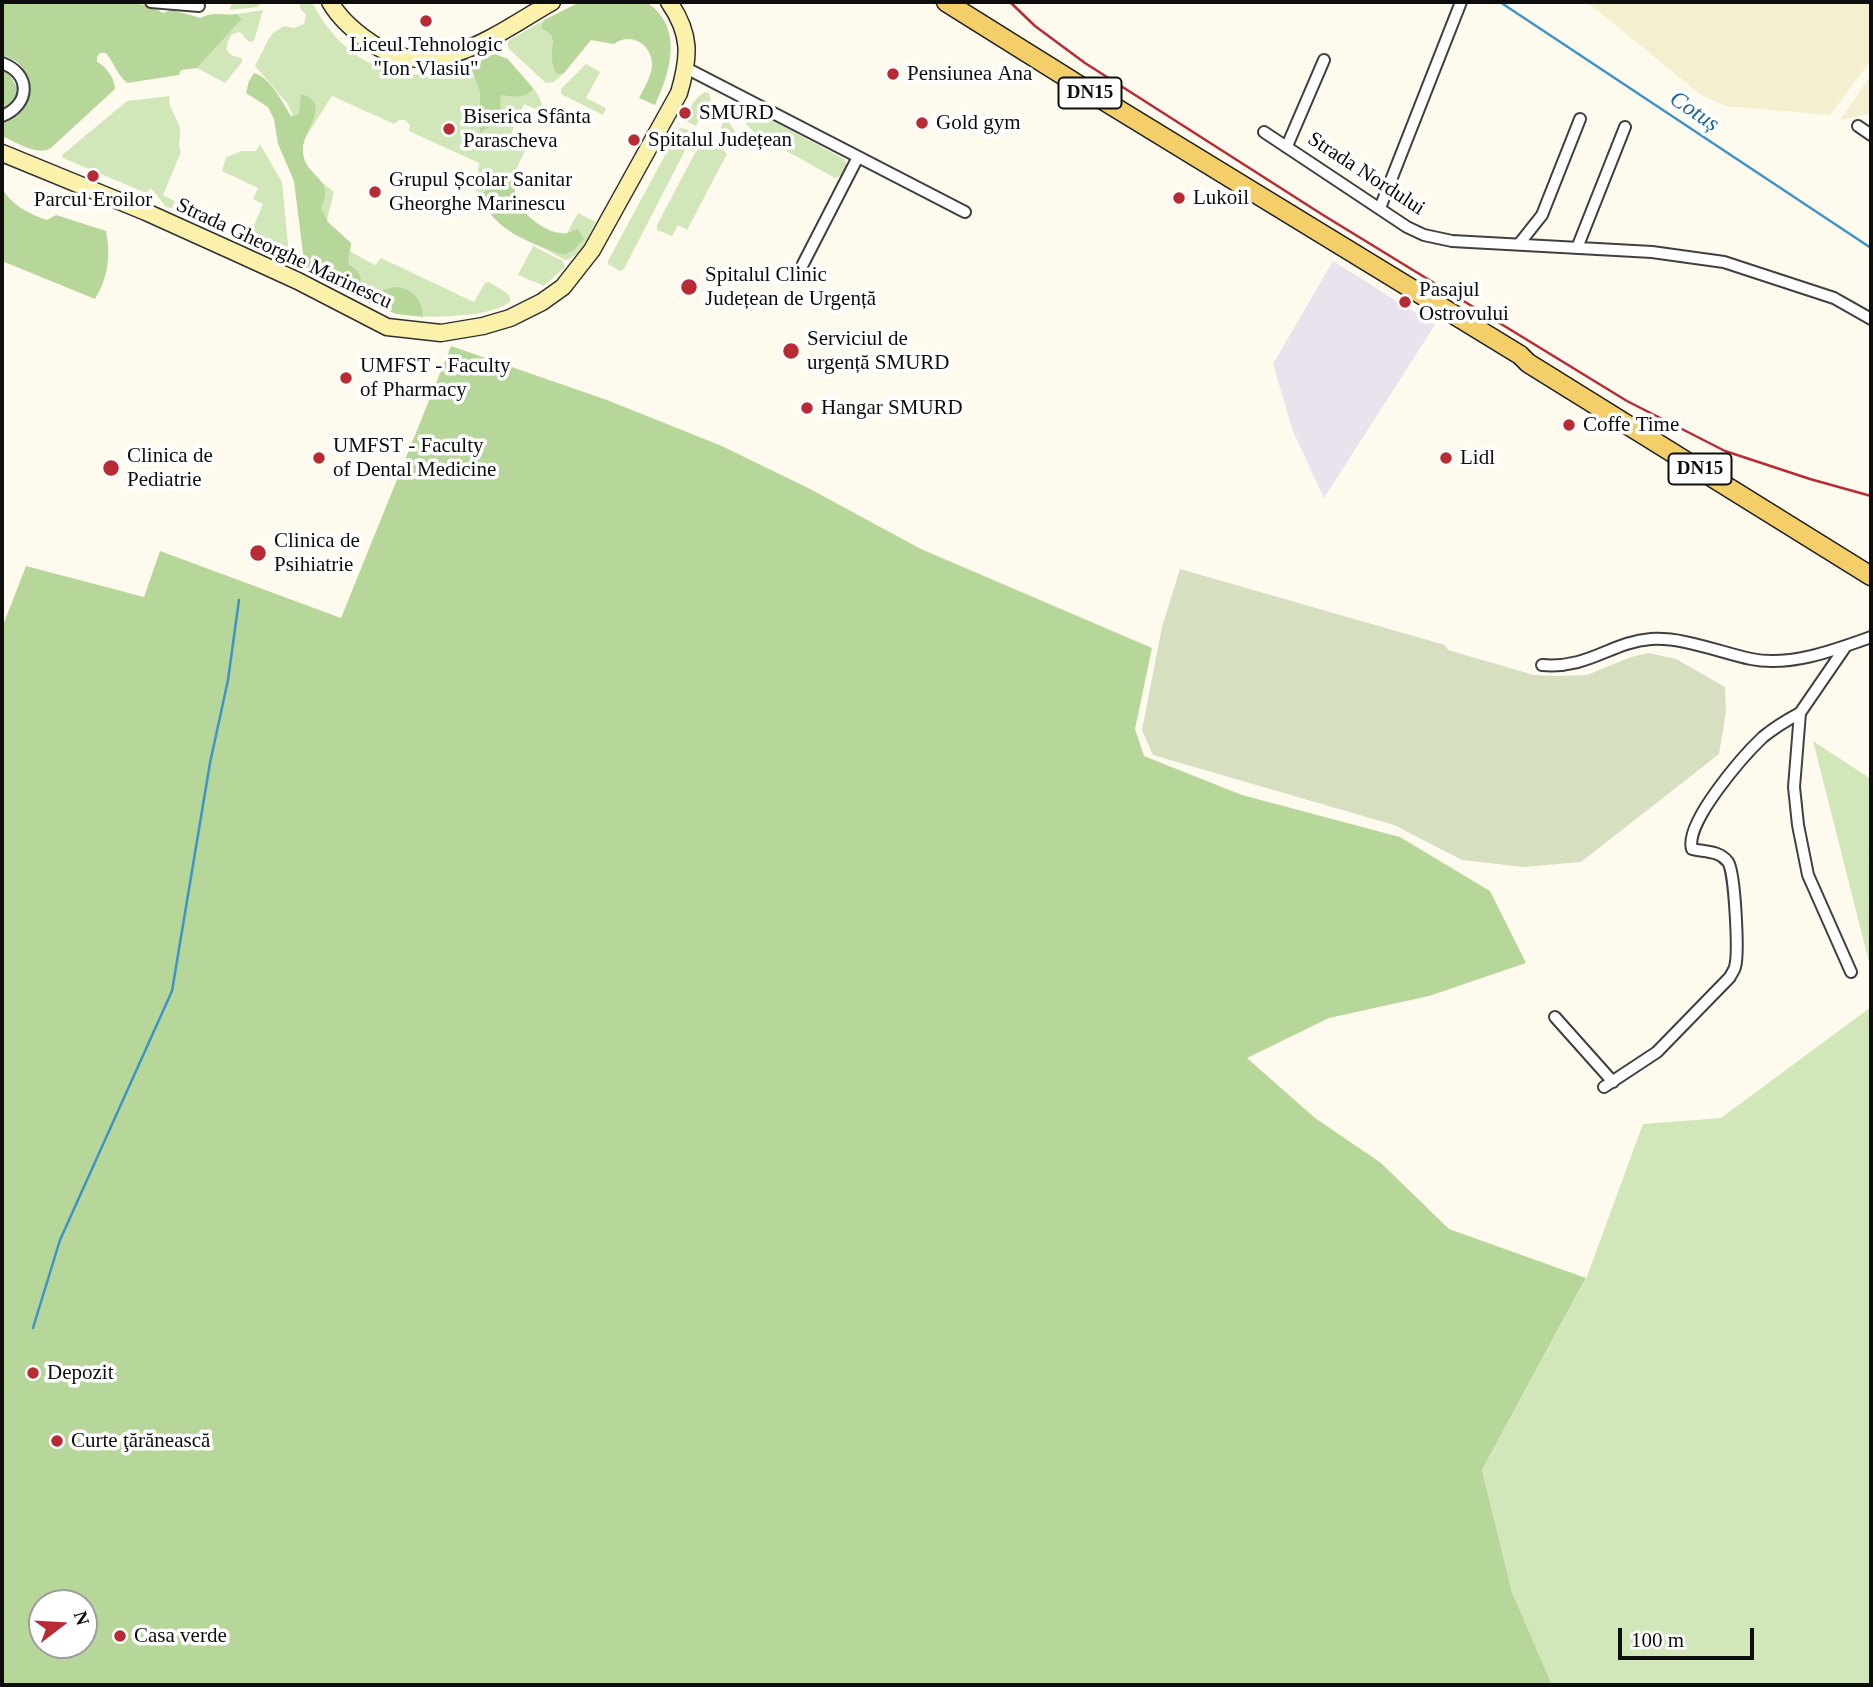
<!DOCTYPE html>
<meta charset="utf-8">
<style>
body{margin:0}
#map{position:relative;width:1873px;height:1687px;overflow:hidden;background:#fefbee;font-family:"Times New Roman",serif}
canvas{display:block}
.frame{position:absolute;inset:0;border:4px solid #0d0d0d;pointer-events:none}
.north{position:absolute;left:28px;top:1589px;width:70px;height:70px;box-sizing:border-box;background:#fff;border:2px solid #9e9e9e;border-radius:50%;rotate:73deg;font-size:19px;font-weight:700;line-height:28px;text-align:center;color:#0d0d0d}
.north::after{content:'';display:block;margin:auto;width:24px;height:32px;background:#b82a34;clip-path:polygon(50% 0,100% 100%,50% 72%,0 100%)}
.scale{position:absolute;left:1618px;top:1628px;width:136px;height:32px;box-sizing:border-box;border:4px solid #0d0d0d;border-top:0;padding-left:9px;font-size:21px;line-height:24px;white-space:nowrap;color:#0d0d0d;-webkit-text-stroke:5px #fff;paint-order:stroke}
</style>
<div id="map">
<canvas width="1873" height="1687"></canvas>
<div class="frame"></div>
<div class="north">N</div>
<div class="scale">100 m</div>
</div>
<script>
const c = document.querySelector('canvas').getContext('2d');
c.lineJoin = 'round';
function paint(path, color) { c.fillStyle = color; c.fill(path, 'evenodd'); }
function stroke(path, color, width, dash) { c.strokeStyle = color; c.lineWidth = width; c.lineCap = dash ? 'butt' : 'round'; c.setLineDash(dash || []); c.stroke(path); }
function write(font, color, halo, rows, align = 'center') {
  c.font = font + ' "Times New Roman",serif'; c.lineWidth = 7; c.setLineDash([]); c.textBaseline = 'middle'; c.strokeStyle = halo; c.fillStyle = color; for (const [text, x, y, turn = 0] of rows) {
    c.save(); c.translate(x, y); c.rotate((+turn || 0) * Math.PI / 180); c.textAlign = isNaN(turn) ? turn : align; if (halo) c.strokeText(text, 0, 0); c.fillText(text, 0, 0); c.restore();
  }
}
const industrial = new Path2D(`
 M1333 261 1435 325 1324 498 1293 431 1273 364Z`);
const farmland = new Path2D(`
 M1587 2H1871V60L1830 115 1725 106 1701 95Z
 M1871 75V114L1840 120Z`);
const green = new Path2D(`
 M233 2H258L259 7 229 10Z
 M299 2H312C350 77 422 93 494 54 507 56 536 88 540 99 543 106 542 105 540 111L524 104 509 139 527 147C523 155 518 164 515 173 507 203 539 234 567 233L578 213 596 222C588 235 581 258 565 260L510 230 493 217 476 191 479 163 409 131 410 125 405 120H399L394 124 332 96 298 149 295 119 287 103 255 66 268 40 273 33 284 26 294 28 304 24 306 14 301 10Z
 M263 10 254 41 249 42 240 32 232 34C223 49 225 55 242 58V62L225 83 197 68 242 19 237 14Z
 M544 20 541 27 551 34 558 75 564 73 554 82 546 83 508 48V41Z
 M586 64 600 72 586 98 606 108 603 115 561 94V89Z
 M705 92 709 93 711 100 696 126 686 121C687 110 695 97 705 92Z
 M170 96C167 108 178 117 180 129 181 139 177 143 181 152L163 195 175 201 172 208 166 207 151 188 146 193 63 158 62 155 127 101Z
 M736 101 844 159 848 169 846 174 835 178 756 134C746 125 740 116 734 103Z
 M726 117 737 135 729 140 720 133V129Z
 M682 128 691 131 693 135 624 269 620 271 608 264V261L679 129Z
 M260 144 282 182 289 254 284 256 249 237 263 204 253 199 258 188 222 171 226 157 242 151H256Z
 M711 144 723 149 727 154 687 230 678 225 672 236 657 230V225L696 151Z
 M319 180 334 192 326 223 351 252 375 265 381 258 474 302 485 283 489 282 507 293 510 297V302C497 311 478 314 463 315 393 323 364 302 305 268L294 181Z
 M533 246 563 261 565 267 544 286 518 275Z
 M1813 741 1871 779V970Z
 M1871 1007V1685H1552L1512 1592 1482 1470 1586 1279 1643 1124 1721 1118Z`);
const forest = new Path2D(`
 M2 2H127L151 6 163 13 172 10 201 18C212 11 224 16 237 14L242 19 197 68 181 70 179 75 127 83C117 74 113 62 106 53H100L97 57V62C106 66 115 79 115 89L52 147C38 158 17 142 2 136V120C28 113 40 81 17 62 13 59 7 57 2 55Z
 M580 2H646C684 26 671 71 655 105L639 98C644 88 651 77 652 66 653 45 631 31 614 44L591 40 564 73 558 75C546 60 557 41 550 34 547 31 543 30 541 27L544 20Z
 M494 54 508 59 533 89C525 99 513 97 502 95L500 99 501 110 495 112 491 125 480 133V92L472 69 474 64Z
 M2 69 9 74 18 89 16 100 2 110Z
 M254 73C270 77 283 103 291 116L299 114 301 94C333 104 303 129 303 150 303 178 337 176 321 208L328 222 351 243C351 251 347 257 349 265 363 271 366 288 350 294L305 268 294 181 278 144 274 119 268 107 246 93 249 81Z
 M515 174C515 182 514 190 516 197 521 214 545 233 563 234 569 234 572 230 578 229L584 239 573 251 564 255C535 245 485 228 483 193L494 184Z
 M2 187C8 203 31 215 47 220L56 215 106 231C111 256 108 278 95 299L2 261Z
 M394 287C413 288 422 299 423 317L396 314 366 302 375 293Z
 M451 346 607 400 722 446 810 489 921 549 1152 648 1135 729 1144 756 1242 795 1400 837 1490 891 1526 963 1429 996 1329 1018 1247 1058 1315 1118 1381 1163 1449 1229 1586 1278 1482 1470 1512 1592 1552 1685H2V628L26 566 144 597 160 551 341 618ZM42 1603H84V1645H42Z`);
const cemetery = new Path2D(`
 M1180 569 1445 645 1448 650 1534 675 1555 676 1587 675 1631 657 1649 653 1676 659 1725 687 1726 712 1719 754 1581 862 1523 867 1462 860 1394 825 1153 755 1142 730 1162 627Z`);
const stream = new Path2D(`
 M1500 2 1871 248
 M33 1328 60 1240 172 991 210 763 228 680 239 600`);
const street = new Path2D(`
 M151 2 199 6
 M2 63C32 74 30 105 2 116
 M686 68 965 212
 M1858 126 1871 135
 M1264 132 1407 227 1424 235 1452 241 1652 252 1724 262 1834 298 1871 319
 M1287 146 1324 60
 M1380 208 1461 2
 M1519 244 1542 215 1580 119
 M1577 248 1625 127
 M803 264 858 157
 M1846 646 1800 713 1794 787 1798 825 1808 875 1851 972
 M1542 665C1589 669 1611 642 1651 639 1683 637 1719 652 1751 659 1790 667 1835 650 1871 637
 M1555 1017 1613 1082
 M1604 1087 1657 1052 1730 977C1731 974 1734 971 1735 967 1739 954 1735 872 1728 862 1719 850 1704 852 1692 849 1684 823 1744 755 1763 737 1774 728 1787 720 1800 713`);
const secondary = new Path2D(`
 M330 2C341 21 357 34 376 46 437 83 499 32 552 2
 M2 153 146 212 239 254 298 281 387 327 441 333 483 326 510 318 542 302 563 287 592 250 679 93C690 56 691 34 669 2`);
const primary = new Path2D(`
 M946 2 1093 94 1520 355 1528 363 1871 576`);
const rail = new Path2D(`
 M1010 2 1035 26 1085 63 1323 215 1627 401 1725 451 1810 479 1871 496`);
const markers = [
 [426,21,7,"#b82a34"],
 [893,74,7,"#b82a34"],
 [685,113,7,"#b82a34"],
 [922,123,7,"#b82a34"],
 [449,129,7,"#b82a34"],
 [634,140,7,"#b82a34"],
 [93,176,7,"#b82a34"],
 [375,192,7,"#b82a34"],
 [1179,198,7,"#b82a34"],
 [689,287,9,"#b82a34"],
 [1405,302,7,"#b82a34"],
 [791,351,9,"#b82a34"],
 [346,378,7,"#b82a34"],
 [807,408,7,"#b82a34"],
 [1569,425,7,"#b82a34"],
 [319,458,7,"#b82a34"],
 [1446,458,7,"#b82a34"],
 [111,468,9,"#b82a34"],
 [258,553,9,"#b82a34"],
 [33,1373,7,"#b82a34"],
 [57,1441,7,"#b82a34"],
 [120,1636,7,"#b82a34"]
];
const shields = [
 [1090,93,63],
 [1700,469,63]
];
const shieldNames = [
 ["DN15",1090,93],
 ["DN15",1700,469]
];
const poiNames = [
 ["Liceul Tehnologic",426,45,"center"],
 ["\"Ion Vlasiu\"",426,69,"center"],
 ["Pensiunea Ana",907,74],
 ["SMURD",699,113],
 ["Biserica Sfânta",463,117],
 ["Parascheva",463,141],
 ["Gold gym",936,123],
 ["Spitalul Județean",648,140],
 ["Grupul Școlar Sanitar",389,180],
 ["Gheorghe Marinescu",389,204],
 ["Lukoil",1193,198],
 ["Parcul Eroilor",93,200,"center"],
 ["Spitalul Clinic",705,275],
 ["Județean de Urgență",705,299],
 ["Pasajul",1419,290],
 ["Ostrovului",1419,314],
 ["Serviciul de",807,339],
 ["urgență SMURD",807,363],
 ["UMFST - Faculty",360,366],
 ["of Pharmacy",360,390],
 ["Hangar SMURD",821,408],
 ["Coffe Time",1583,425],
 ["UMFST - Faculty",333,446],
 ["of Dental Medicine",333,470],
 ["Clinica de",127,456],
 ["Pediatrie",127,480],
 ["Lidl",1460,458],
 ["Clinica de",274,541],
 ["Psihiatrie",274,565],
 ["Depozit",47,1373],
 ["Curte ţărănească",71,1441],
 ["Casa verde",134,1636]
];
const streetNames = [
 ["Strada Nordului",1366,174,33],
 ["Strada Gheorghe Marinescu",284,254,25]
];
const waterNames = [
 ["Cotuș",1694,112,34]
];
paint(industrial, '#eae2ec');
paint(farmland, '#f3efcf');
paint(green, '#d2e7b9');
paint(forest, '#b6d799');
paint(cemetery, '#d6dfc0');
stroke(stream, '#3e94c8', 2.5);
stroke(street, '#404040', 14);
stroke(secondary, '#2f2f2f', 19);
stroke(primary, '#1e1e1e', 21);
stroke(street, '#fff', 10);
stroke(secondary, '#fcf1ab', 16);
stroke(primary, '#f3ce69', 18);
stroke(rail, '#b82a34', 2.5);
for (const [x, y, r, color] of markers) { const dot = new Path2D(); dot.arc(x, y, r, 0, 2 * Math.PI); c.fillStyle = color; c.fill(dot); stroke(dot, '#fff', 2.5); }
for (const [x, y, w] of shields) { const box = new Path2D(); box.roundRect(x - w / 2, y - 15.5, w, 31, 5); c.fillStyle = '#fff'; c.fill(box); stroke(box, '#0d0d0d', 2); }
write('bold 19px', '#0d0d0d', null, shieldNames);
write('21px', '#0d0d0d', '#fff', poiNames, 'left');
write('21px', '#0d0d0d', '#fff', streetNames);
write('italic 23px', '#1b659a', '#fff', waterNames);
</script>
